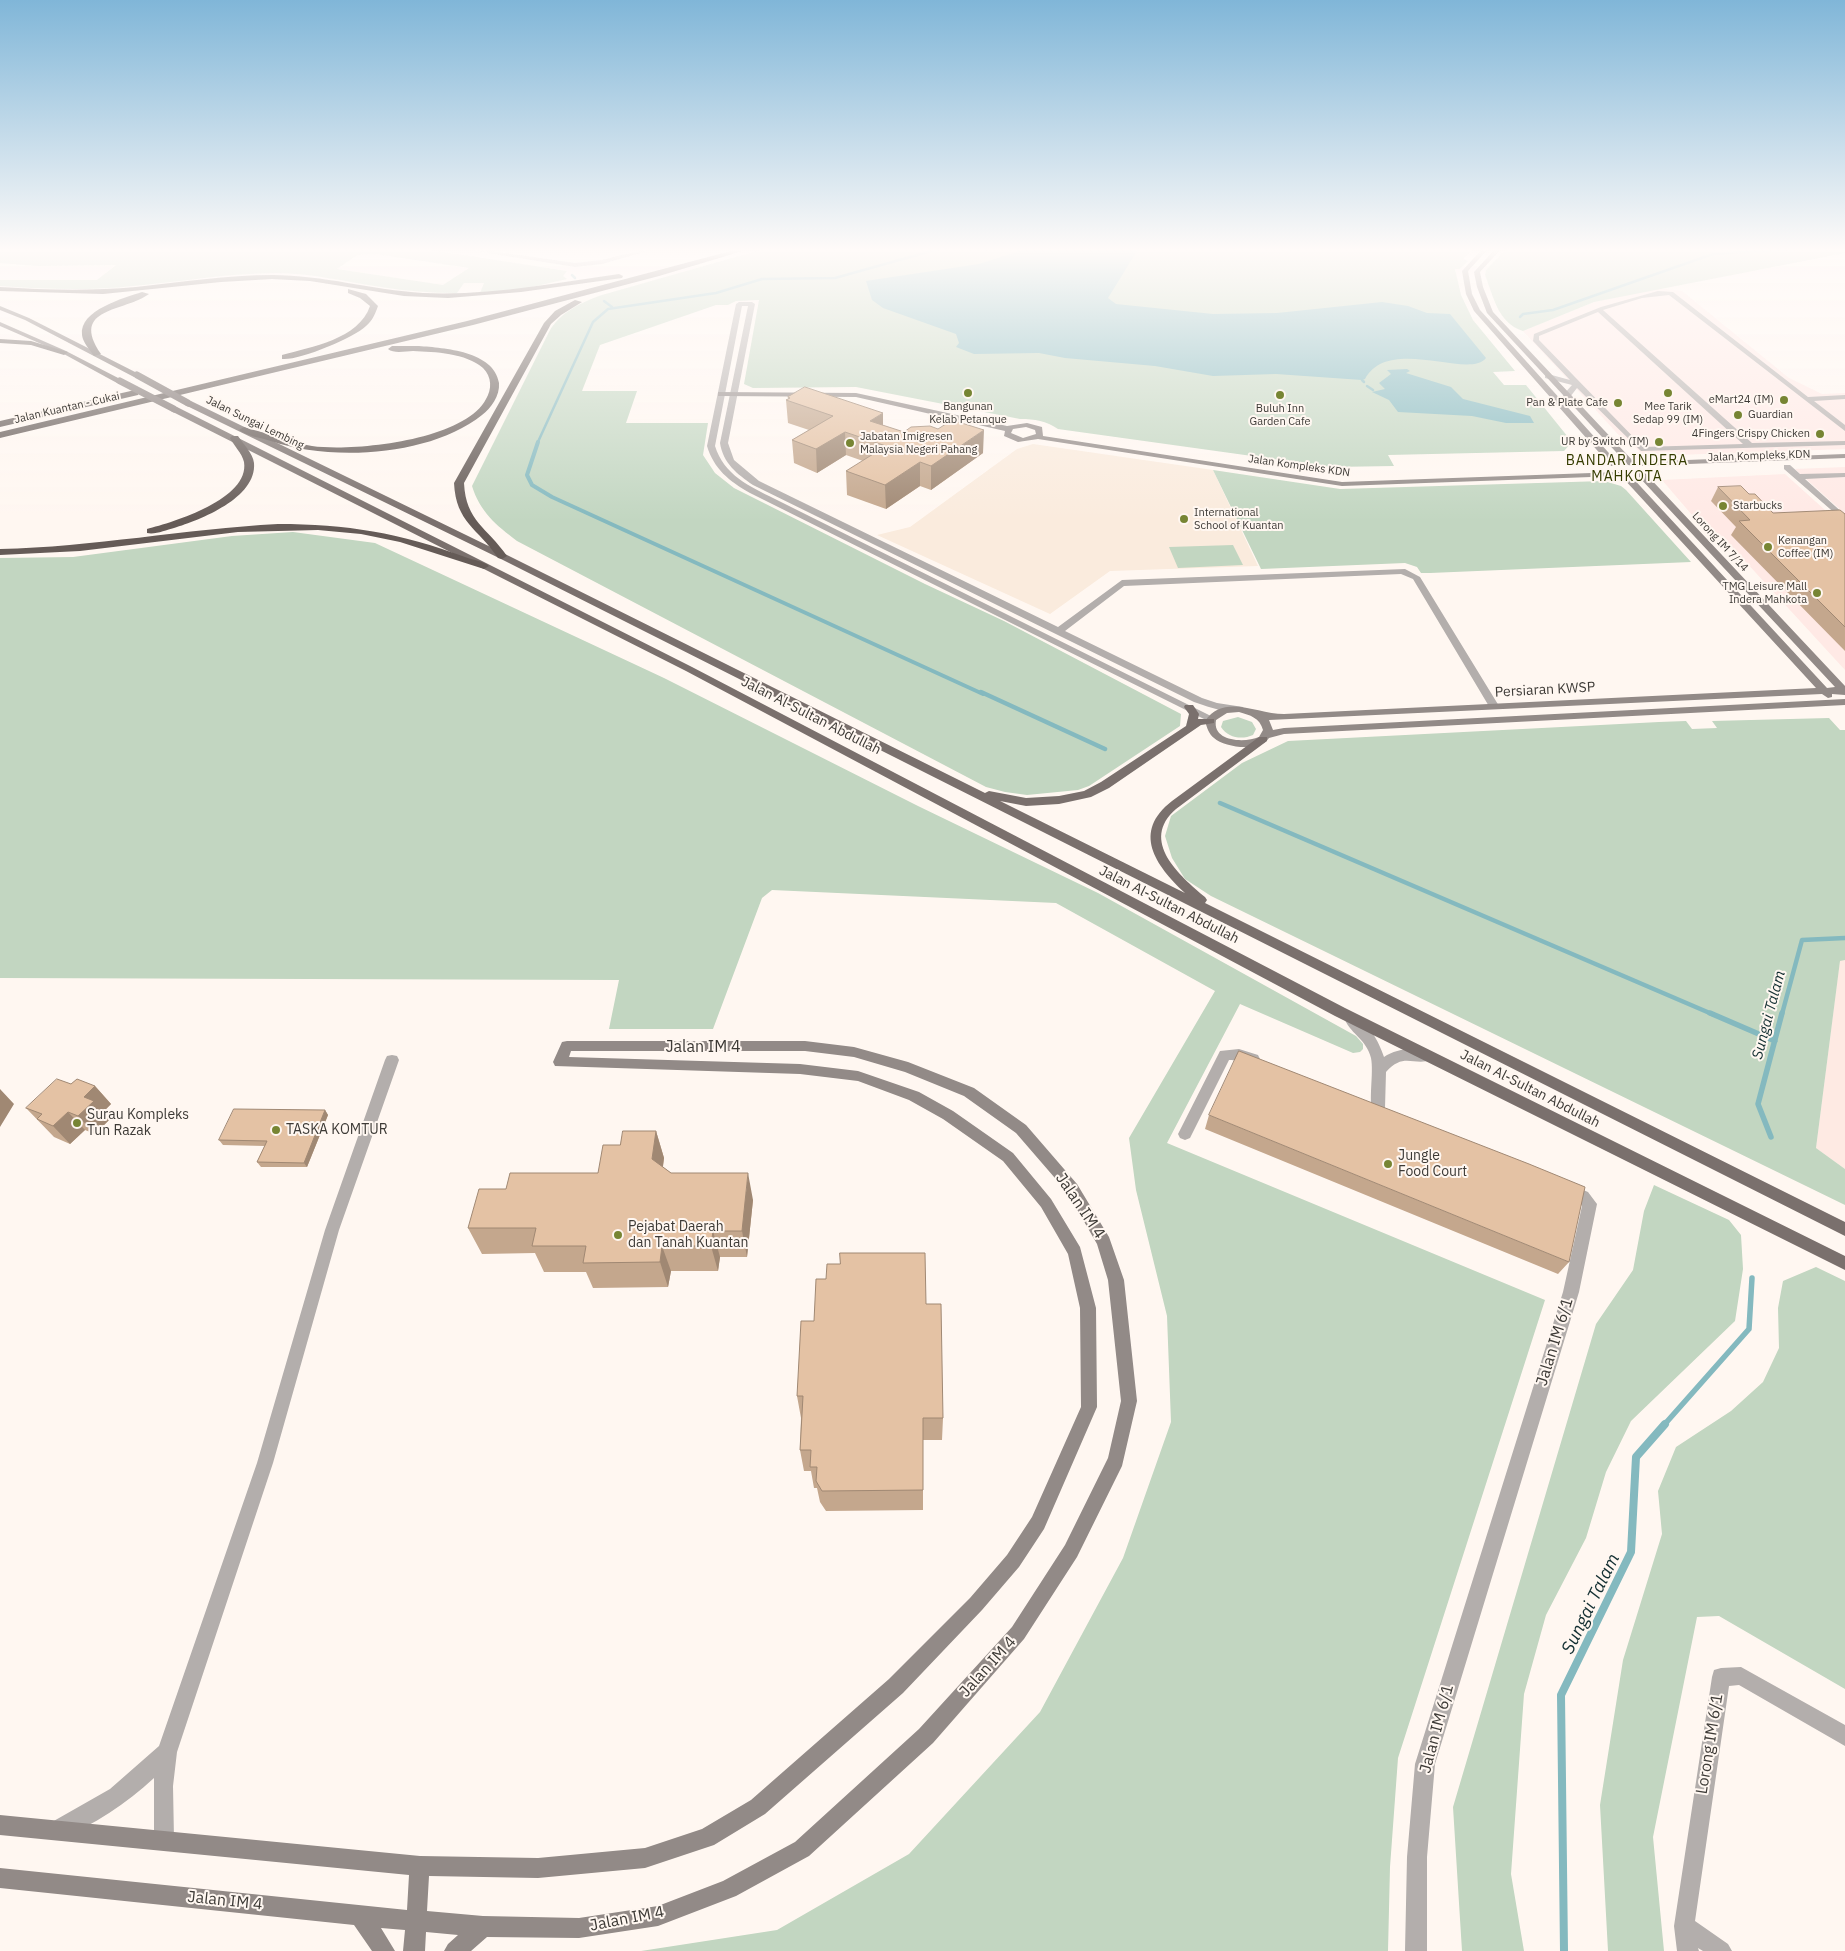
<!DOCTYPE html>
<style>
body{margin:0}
canvas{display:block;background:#fff7f1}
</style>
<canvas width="1845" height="1951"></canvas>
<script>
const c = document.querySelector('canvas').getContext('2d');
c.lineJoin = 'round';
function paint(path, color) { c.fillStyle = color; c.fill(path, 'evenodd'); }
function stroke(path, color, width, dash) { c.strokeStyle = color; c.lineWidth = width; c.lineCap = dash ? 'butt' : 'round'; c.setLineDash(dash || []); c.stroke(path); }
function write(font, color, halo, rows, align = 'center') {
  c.font = font + ' "IBM Plex Sans",sans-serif'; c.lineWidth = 4; c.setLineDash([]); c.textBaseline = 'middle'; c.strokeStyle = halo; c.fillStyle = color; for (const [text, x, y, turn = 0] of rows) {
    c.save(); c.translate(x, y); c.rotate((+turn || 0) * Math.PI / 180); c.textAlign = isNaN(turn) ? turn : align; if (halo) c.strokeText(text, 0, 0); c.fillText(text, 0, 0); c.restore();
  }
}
const commercial = new Path2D(`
 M1659 288 1682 291 1789 378 1822 394 1845 393V449L1649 456 1641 453 1632 444H1627L1523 331 1594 302Z
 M1845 467V514L1795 469Z
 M1785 474 1845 528V670L1722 536 1704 529 1662 480Z`);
const built = new Path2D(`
 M1033 444 1213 470 1258 566 1110 571 1050 614 877 535 910 527 1017 449Z`);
const medical = new Path2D(`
 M1840 960H1845V1169L1816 1148Z`);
const green = new Path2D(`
 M0 248H418L567 271 563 276 567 279 519 290 480 293 484 283H464L457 293C432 293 406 291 381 287 346 282 312 273 276 273 228 273 180 282 133 286 88 291 44 289 0 286V280H97L116 265 38 266 0 263ZM364 254H376L469 268 443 285 337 269 357 255Z
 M767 248H1475L1463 259 1468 261 1460 269H1455L1461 295 1473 320 1515 371 1493 372 1504 385H1526L1572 442 1564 451 1388 455 1394 466 1331 467 1058 429C1046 421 1035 419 1020 419L856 387 753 388 744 384 759 300 736 301 728 305H716L600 345 582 391H637L626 423H708L703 455 715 473 734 488 925 584 1004 621 1181 714 1180 726 1089 786 1078 790 1027 795 1005 792 986 787 517 541C496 525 480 512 472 486L549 332C560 312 582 302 602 295Z
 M1507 248H1845V253L1594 302 1523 331C1498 323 1494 298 1485 275L1486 270Z
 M1213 470 1340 489 1604 481 1621 486 1626 490 1691 562 1430 573H1421L1417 567 1405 563 1261 569Z
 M293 532 375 543 664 678 918 806 1098 893 1356 1036 1363 1044V1049L1360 1052 1353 1053 1240 1004 1167 1143 1545 1300 1398 1758 1390 1867 1388 1951H641L777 1930 909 1854 1040 1712 1123 1558 1171 1422 1167 1316 1136 1190 1129 1138 1215 991 1056 903 772 890 762 898 713 1029H609L619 980 0 978V558L73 557 232 536Z
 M1233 545 1243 565 1178 568 1169 547Z
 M1238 717 1252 722 1256 729 1253 735C1242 740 1228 738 1221 727L1223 721Z
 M1829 718 1840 730H1845V960L1840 961 1816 1148 1845 1169V1205L1211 896 1185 879 1172 858 1165 836 1171 816 1242 763 1288 741 1659 722 1686 721 1692 729 1717 728 1712 721Z
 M1654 1185 1729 1220 1741 1235 1743 1269 1735 1321 1631 1421 1606 1472 1586 1538 1546 1615 1524 1694 1511 1874 1524 1951H1462L1453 1807 1596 1324 1633 1270 1644 1211Z
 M1816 1267 1845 1281V1689L1719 1616 1697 1617 1653 1837 1664 1951H1608L1600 1805 1623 1660 1662 1534 1658 1491 1676 1447 1731 1411 1763 1382 1779 1348 1778 1308 1783 1281Z`);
const water = new Path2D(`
 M1029 248H1132L1137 251 1108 298 1116 304 1213 314 1277 313 1382 302 1408 306 1427 313 1450 314 1486 358C1469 380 1389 335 1365 379L1362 380 1276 374 1213 376 1155 366 1065 358 1039 353 974 354 956 347 959 343 956 334 883 308 872 300 866 281 979 264Z
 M1407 369 1410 371 1406 373 1451 387 1463 399 1530 416 1534 423H1506L1472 416 1398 412 1389 400 1372 392 1385 389 1379 383 1391 374 1387 370Z`);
const streamFar4 = new Path2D(`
 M981 248 986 250 997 248
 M572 275 575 278
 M604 301 612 307
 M1520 317 1523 314 1553 310 1713 254 1806 248
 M1362 380 1364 382
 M1367 386 1373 390
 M537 444 593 322 608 309 716 293 762 279 835 278 942 248`);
const streamFar3 = new Path2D(`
 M538 442 527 475 532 485 552 497 983 694`);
const streamFar2 = new Path2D(`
 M981 692 1105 749
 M1220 803 1712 1014
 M1782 1014 1802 940 1845 938`);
const streamFar1 = new Path2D(`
 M1710 1013 1775 1041
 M1771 1137 1758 1104 1782 1013
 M1664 1425 1749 1329 1752 1278`);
const stream = new Path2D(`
 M1564 1951 1561 1695 1631 1552 1636 1457 1665 1424`);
const street = new Path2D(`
 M457 248H471L575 263 602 260 649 248H658L602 264 575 267Z
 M1658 291 1673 292 1808 397 1845 395V399L1814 401 1845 425V431L1669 295 1642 298 1603 310 1752 443 1845 441V445L1641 451 1577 388 1570 397H1564L1563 395 1572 385 1545 378V374H1548L1570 380 1533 341 1534 334 1601 307ZM1598 312 1743 444 1643 447 1539 340V336Z
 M739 302H752L755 304 728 443 734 460 759 481 1058 627 1122 580 1405 569 1420 577 1499 706 1494 709 1490 708 1413 579 1401 574 1124 586 1065 631 1202 698 1217 703 1243 707 1244 709C1235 717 1206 706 1194 702L753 485C737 474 723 463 720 443L748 306H742L715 446C724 475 749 486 775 499L1217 719 1212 722 1208 721 750 493C729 481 714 469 707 446L736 304Z
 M1784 465H1790L1800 474 1845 473V477L1805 479 1845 515V522L1784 469Z
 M1351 1015C1368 1020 1379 1042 1384 1057 1397 1048 1416 1047 1432 1052L1434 1056 1432 1060C1412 1066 1404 1052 1386 1072L1385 1108 1383 1112 1378 1114 1373 1112C1368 1102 1374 1073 1371 1058 1366 1039 1352 1035 1345 1020L1346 1016Z
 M1239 1049 1258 1055 1260 1059 1258 1063C1249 1066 1239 1059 1229 1060L1190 1138 1185 1140 1180 1138 1178 1134 1220 1051Z
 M392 1055 397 1056 399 1060 339 1230 273 1463 177 1752 173 1786 174 1839 171 1846 164 1849 157 1846 154 1839V1778C126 1804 94 1825 59 1839L52 1836 49 1829 52 1822 110 1789 159 1746 257 1463 325 1230 385 1060 387 1056Z
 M1569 1184 1588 1192 1597 1204 1579 1292 1435 1764 1427 1857V1951H1405L1407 1857 1415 1764 1563 1292 1582 1206 1578 1200 1564 1194 1562 1190 1564 1186Z
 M1741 1667 1845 1725V1746L1739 1685 1729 1686 1695 1921 1728 1944 1732 1951H1703L1698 1948 1699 1951H1677L1674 1926 1712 1677 1714 1670 1721 1668Z`);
const secondary = new Path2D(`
 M1483 248H1489L1468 271 1472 294 1480 310 1617 462V466H1611L1474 311 1466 294 1462 271Z
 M1496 248H1502L1480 272 1483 287 1493 312 1634 462 1845 454V458L1636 466 1628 465 1487 313 1477 287 1474 272Z
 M718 392 856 393 1007 426 1027 423 1042 427 1043 436 1342 482 1619 472 1623 474 1619 476 1342 486 1038 439 1018 442 1004 436 1005 431 856 397 721 396H718ZM1026 427 1035 430 1036 434 1023 438 1011 433 1013 429Z
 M1639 473H1645L1845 686V695L1832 694V697L1828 698 1822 694 1269 720 1273 730 1284 728 1845 699V705L1284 734 1269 738C1260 752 1225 748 1214 738 1209 734 1207 728 1205 721 1224 693 1257 714 1284 714L1816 688 1623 478V474H1629L1827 688 1835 687 1639 477ZM1239 712C1250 715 1260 718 1263 730L1259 737C1245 743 1212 742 1216 720L1227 713Z
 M567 1041H805L854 1047 908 1062 974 1088 1026 1125 1077 1184 1109 1237 1124 1280 1137 1401 1122 1466 1077 1557 1024 1639 933 1743 809 1856 736 1896 658 1926 579 1938 487 1937 471 1951H444L448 1944 458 1935 426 1932 425 1951H403L405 1930 381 1928 395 1951H372L354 1925 0 1888V1868L407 1910 409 1875 0 1835V1815L420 1856 538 1858 645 1848 702 1829 751 1800 889 1679 970 1598 1007 1555 1032 1517 1081 1407 1080 1308 1068 1254 1041 1207 1003 1161 943 1119 909 1100 858 1081 800 1074 555 1066 553 1062 562 1042ZM571 1051H805L854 1057 905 1072 964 1096 1016 1133 1067 1192 1097 1244 1108 1280 1121 1401 1108 1458 1065 1545 1012 1627 919 1729 795 1842 723 1881 658 1906 579 1918 483 1916 427 1911 429 1876 538 1878 645 1868 714 1845 765 1814 903 1693 982 1610 1019 1567 1044 1529 1097 1407 1096 1308 1080 1247 1051 1199 1013 1153 953 1111 919 1092 858 1071 800 1064 569 1057Z`);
const primary = new Path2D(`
 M0 306 29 318 141 375 134 377 25 320 0 310Z
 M0 322 66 351 124 381 117 383 62 353 0 326Z
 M185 401H191L505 554 985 793 989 791 1026 798 1059 796 1084 791 1101 782 1186 726 1189 714 1184 707 1185 705H1193L1199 714 1198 719H1214V723L1201 725 1109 788 1091 797 1059 804 1026 806 1000 801 1185 893C1155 865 1132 832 1172 801L1259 737H1267V741L1176 809C1139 841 1180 876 1205 897L1207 900 1205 903 1845 1222V1236L499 558 185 405Z
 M171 407H177L692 667 1345 1008 1845 1256V1270L1335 1016 686 671 171 411Z`);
const highway = new Path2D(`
 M742 248H753L659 276 473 325 0 438V432L467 321Z
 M619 274 623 276 622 278 521 292 448 298 404 296 310 281 272 279 221 282 103 294 0 291V287C45 290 91 291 136 287 182 282 227 275 272 275 323 275 372 290 423 293 489 296 554 283 619 274Z
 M348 289 366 294 378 306C375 314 373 320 366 326 354 338 298 361 282 359V355C311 347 359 339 370 306L360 298 348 293Z
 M142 292 149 294C125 312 69 307 101 354L94 356C90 350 83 343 82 335 79 310 124 298 142 292Z
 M575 300 582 302 561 315 551 324 464 483C466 522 487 527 507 556L502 559 498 558C478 528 456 523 454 483L544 323 555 311Z
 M0 339 31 341 68 352 64 355 31 345 0 343Z
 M419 346C444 348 494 351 499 383 500 396 491 408 482 415 431 456 331 462 271 441 262 438 246 436 239 430L244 427 250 429C271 434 291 443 312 446 354 452 465 440 486 399 492 389 492 377 483 368 466 353 435 352 413 351 406 351 394 354 388 349L392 346Z
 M135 390 139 393 138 395 0 427V421Z
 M232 436H238C243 444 253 453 254 463 257 498 200 520 174 528 166 530 155 535 147 533V529C174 522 250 499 244 462 242 453 234 446 230 438Z
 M278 524C346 524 401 533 465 557 472 560 484 561 489 566L484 569 400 542 361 534 318 530 238 532 80 551 0 555V549C93 547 185 529 278 524Z`);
const primaryBridge = new Path2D(`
 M137 375 188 403
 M120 381 174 409`);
const wall = new Path2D(`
 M788 397 904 432 983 453 931 490 920 486 886 509 847 495 846 471 863 461 846 455 817 473 794 463 792 440 809 430 788 423 786 400 788 399Z
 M1718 487 1773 513 1845 514V651L1731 535 1736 527 1711 501Z
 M71 1084 95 1086 111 1104 104 1111 110 1119 95 1134 85 1130 70 1144 54 1137 26 1108Z
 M325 1110 328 1115 307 1167H261L257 1162 265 1146 223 1145 219 1140Z
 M1209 1115 1569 1262 1558 1274 1205 1129Z
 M656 1131 664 1158 663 1167 671 1173 753 1200 747 1257H720L718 1271H671L668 1287 593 1288 586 1272H544L535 1253 482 1254 468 1228 506 1189 598 1173 620 1145Z
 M926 1304 943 1418 942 1440H923V1510L826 1511 820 1502 817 1488H814L811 1471H804L800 1450 801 1418 797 1396 814 1321Z`);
const shadedWall = new Path2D(`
 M883 413V436L870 421Z
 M984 430 983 453 931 490V466Z
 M845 432 846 455 817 473 816 449Z
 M920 462V486L886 509 885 485Z
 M95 1086 111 1104 104 1111 110 1119 95 1134 78 1116 84 1097Z
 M0 1089 14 1104 0 1127Z
 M325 1110 328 1115 307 1167 304 1163Z
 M68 1112 85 1130 70 1144 53 1126Z
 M656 1131 664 1158 660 1186 652 1159Z
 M748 1173 753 1200 747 1257 742 1231Z
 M713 1231 720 1257 718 1271 711 1246Z
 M662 1246 671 1271 668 1287 660 1262Z`);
const building = new Path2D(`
 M805 387 883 413 870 421 904 432 911 427 930 426 938 429 952 420 984 430 931 466 920 462 885 485 846 471 886 446 845 432 816 449 792 440 833 416 786 400 790 398 788 397Z
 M1741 486 1749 494H1755L1773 513 1840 510 1845 514V627L1739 521 1750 520 1718 487Z
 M1239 1051 1529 1164 1585 1187 1569 1262 1209 1115Z
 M57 1079 71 1084 77 1079 95 1086 84 1097 94 1101 78 1116 68 1112 53 1126 37 1119 42 1114 26 1108Z
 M234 1109 325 1110 304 1163 257 1162 267 1141 219 1140Z
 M623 1131H656L652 1159 671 1173H748L742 1231H713L711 1246H662L660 1262 583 1263 586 1246H532L536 1228H468L479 1189H506L510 1173H598L603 1145H620Z
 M840 1253H925L926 1304H941L943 1418H923V1490L822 1491 816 1481 817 1467H810L811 1450H800L803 1396H797L801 1321H814L816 1279H826L827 1264H840Z`);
const markers = [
 [968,393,5,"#778533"],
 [1668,393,5,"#778533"],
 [1280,395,5,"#778533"],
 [1784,400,5,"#778533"],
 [1618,403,5,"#778533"],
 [1738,415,5,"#778533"],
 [1820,434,5,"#778533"],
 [1659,442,5,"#778533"],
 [850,443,5,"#778533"],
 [1723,506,5,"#778533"],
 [1184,519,5,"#778533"],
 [1768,547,5,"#778533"],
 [1817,593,5,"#778533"],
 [77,1123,5,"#778533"],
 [276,1130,5,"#778533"],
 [1388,1164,5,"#778533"],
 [618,1235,5,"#778533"]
];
const farPoinames = [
 ["eMart24 (IM)",1774,400],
 ["Pan & Plate Cafe",1608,403],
 ["Bangunan",968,407,"center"],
 ["Kelab Petanque",968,420,"center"],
 ["Mee Tarik",1668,407,"center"],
 ["Sedap 99 (IM)",1668,420,"center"],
 ["Buluh Inn",1280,409,"center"],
 ["Garden Cafe",1280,422,"center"],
 ["Guardian",1748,415,"left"],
 ["4Fingers Crispy Chicken",1810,434],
 ["Jabatan Imigresen",860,437,"left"],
 ["Malaysia Negeri Pahang",860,450,"left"],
 ["UR by Switch (IM)",1649,442],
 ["Starbucks",1733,506,"left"],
 ["International",1194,513,"left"],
 ["School of Kuantan",1194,526,"left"],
 ["Kenangan",1778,541,"left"],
 ["Coffee (IM)",1778,554,"left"],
 ["TMG Leisure Mall",1807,587],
 ["Indera Mahkota",1807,600]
];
const farStreetnames = [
 ["Jalan Kuantan - Cukai",67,408,-13],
 ["Jalan Sungai Lembing",255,423,26],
 ["Jalan Kompleks KDN",1759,456,-2],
 ["Jalan Kompleks KDN",1299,466,8],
 ["Lorong IM 7/14",1720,542,47]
];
const farQuarternames = [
 ["BANDAR INDERA",1627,461],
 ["MAHKOTA",1627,477]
];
const streetNames = [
 ["Persiaran KWSP",1545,690,-3],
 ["Jalan Al-Sultan Abdullah",811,716,27],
 ["Jalan Al-Sultan Abdullah",1169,905,27],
 ["Jalan Al-Sultan Abdullah",1530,1089,27]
];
const poiNames = [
 ["Surau Kompleks",87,1115],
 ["Tun Razak",87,1131],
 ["TASKA KOMTUR",286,1130],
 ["Jungle",1398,1156],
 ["Food Court",1398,1172],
 ["Pejabat Daerah",628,1227],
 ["dan Tanah Kuantan",628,1243]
];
const waterNames = [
 ["Sungai Talam",1769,1015,-75]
];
const nearStreetnames = [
 ["Jalan IM 4",703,1047],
 ["Jalan IM 4",1080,1206,56],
 ["Jalan IM 6/1",1555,1342,-73],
 ["Jalan IM 4",988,1667,-48],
 ["Jalan IM 6/1",1437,1729,-75],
 ["Lorong IM 6/1",1710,1744,-81],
 ["Jalan IM 4",225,1901,6],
 ["Jalan IM 4",627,1919,-11]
];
const nearWaternames = [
 ["Sungai Talam",1591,1604,-64]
];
paint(commercial, '#ffe9e5');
paint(built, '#faebdd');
paint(medical, '#feeae3');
paint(green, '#c2d6c1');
paint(water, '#84b9bf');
stroke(streamFar4, '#84b9bf', 2.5);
stroke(streamFar3, '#84b9bf', 4);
stroke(streamFar2, '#84b9bf', 4.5);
stroke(streamFar1, '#84b9bf', 5.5);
stroke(stream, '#84b9bf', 8);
paint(street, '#b3aeac');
paint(secondary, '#928a87');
paint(primary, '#7a706d');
paint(highway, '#655b57');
stroke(primaryBridge, '#7a706d', 7);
paint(wall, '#c4a78d');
paint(shadedWall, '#a08873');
paint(building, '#e4c2a4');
stroke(building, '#a08873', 1);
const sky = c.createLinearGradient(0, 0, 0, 521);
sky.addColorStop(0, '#80b6d8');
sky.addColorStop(0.48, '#fffbf9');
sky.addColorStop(1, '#fffbf900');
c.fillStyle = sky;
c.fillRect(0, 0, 1845, 521);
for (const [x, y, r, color] of markers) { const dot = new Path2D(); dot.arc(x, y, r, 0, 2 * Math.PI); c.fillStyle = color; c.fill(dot); stroke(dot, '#fff7f1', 2); }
write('11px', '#3d3a36', '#fff7f1', farPoinames, 'right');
write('11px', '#3d3a36', '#fff7f1', farStreetnames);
c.letterSpacing = '1px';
write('14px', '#343c00', '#fff7f1', farQuarternames);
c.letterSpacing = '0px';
write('14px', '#3d3a36', '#fff7f1', streetNames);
write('14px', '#3d3a36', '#fff7f1', poiNames, 'left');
write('italic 15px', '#122e31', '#fff7f1', waterNames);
write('16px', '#3d3a36', '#fff7f1', nearStreetnames);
write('italic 18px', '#122e31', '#fff7f1', nearWaternames);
</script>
